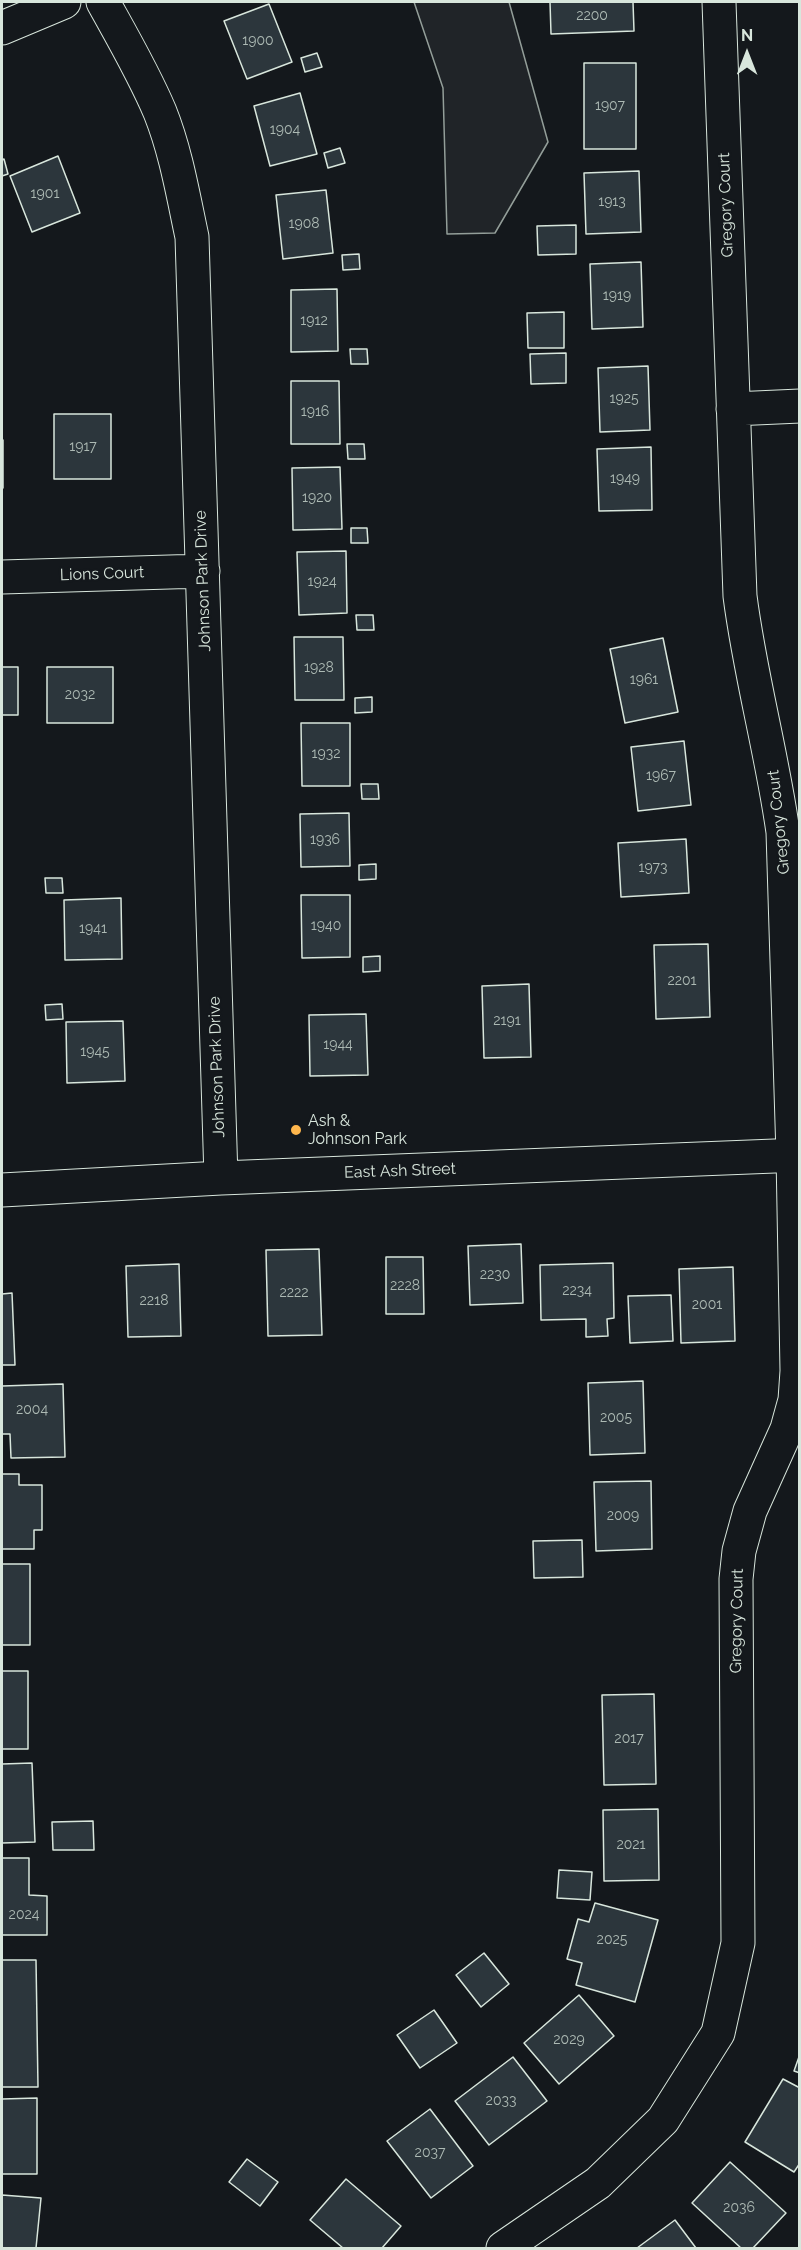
<!DOCTYPE html>
<style>
body{margin:0}
#map{position:relative;width:801px;height:2250px;overflow:hidden;background:#14181c;font-family:Raleway,sans-serif}
canvas{display:block}
.frame{position:absolute;inset:0;border:3px solid #d8e6dc;pointer-events:none}
.north{position:absolute;left:717px;top:24px;width:60px;height:60px;-webkit-text-stroke:4px #14181c;paint-order:stroke;rotate:0deg;font-size:16px;font-weight:700;line-height:24px;text-align:center;color:#d8e6dc}
.north::after{content:'';display:block;margin:auto;width:21px;height:27px;background:#d8e6dc;clip-path:polygon(50% 0,100% 100%,50% 72%,0 100%)}
</style>
<div id="map">
<canvas width="801" height="2250"></canvas>
<div class="frame"></div>
<div class="north">N</div>
</div>
<script>
const c = document.querySelector('canvas').getContext('2d');
c.lineJoin = 'round';
function paint(path, color) { c.fillStyle = color; c.fill(path, 'evenodd'); }
function stroke(path, color, width, dash) { c.strokeStyle = color; c.lineWidth = width; c.lineCap = dash ? 'butt' : 'round'; c.setLineDash(dash || []); c.stroke(path); }
function write(font, color, halo, rows, align = 'center') {
  c.font = font + ' Raleway,sans-serif'; c.lineWidth = 4.5; c.setLineDash([]); c.textBaseline = 'middle'; c.strokeStyle = halo; c.fillStyle = color; for (const [text, x, y, turn = 0] of rows) {
    c.save(); c.translate(x, y); c.rotate((+turn || 0) * Math.PI / 180); c.textAlign = isNaN(turn) ? turn : align; if (halo) c.strokeText(text, 0, 0); c.fillText(text, 0, 0); c.restore();
  }
}
const green = new Path2D(`
 M414 2H509L548 142 495 233 447 234 443 88Z`);
const building = new Path2D(`
 M550 2H633L634 31 551 34Z
 M269 4 292 62 247 79 224 21Z
 M317 53 322 67 305 72 301 58Z
 M584 63H636V149H584Z
 M300 93 317 154 270 166 254 106Z
 M340 148 345 163 328 168 324 153Z
 M58 156 80 213 32 232 10 176Z
 M4 159 8 174 2 176V160Z
 M639 171 641 232 586 234 584 173Z
 M326 190 333 253 283 259 276 195Z
 M576 225V254L538 255 537 226Z
 M359 254 360 269 343 270 342 255Z
 M641 262 643 327 592 329 590 264Z
 M337 289 338 351 291 352V290Z
 M564 312V348H528L527 313Z
 M350 349H367L368 364H351Z
 M566 353V383L531 384 530 354Z
 M648 366 650 430 600 432 598 368Z
 M291 381H339L340 444H291Z
 M54 414H111V479H54Z
 M2 440H3V488H2Z
 M347 444H364L365 459H348Z
 M651 447 652 510 599 511 597 449Z
 M340 467 342 529 293 530 292 468Z
 M351 528H367L368 543H351Z
 M346 551 347 613 299 615 297 552Z
 M356 615H373L374 630H357Z
 M294 637H343L344 700H295Z
 M663 638 678 712 625 723 610 649Z
 M2 667H18V715H2Z
 M47 667H113V723H47Z
 M372 697V712L355 713V698Z
 M301 723H350V786H302Z
 M684 741 691 805 638 811 631 747Z
 M361 784H378L379 799H362Z
 M349 813 350 866 301 867 300 814Z
 M686 839 689 893 621 897 618 843Z
 M376 864V879L359 880V865Z
 M45 878H62L63 893H46Z
 M301 895H350V957L302 958Z
 M121 898 122 959 65 960 64 900Z
 M708 944 710 1017 656 1019 654 945Z
 M380 956V971L363 972V957Z
 M529 984 531 1057 484 1058 482 986Z
 M62 1004 63 1019 46 1020 45 1005Z
 M366 1014 368 1075 310 1076 309 1015Z
 M123 1021 125 1081 67 1083 66 1022Z
 M521 1244 523 1303 470 1305 468 1246Z
 M319 1249 322 1335 268 1336 266 1250Z
 M386 1257H423L424 1314H386Z
 M613 1263 614 1318 607 1319 608 1336 586 1337V1319L541 1320 540 1265Z
 M179 1264 181 1336 128 1337 126 1266Z
 M733 1267 735 1341 681 1343 679 1269Z
 M12 1293 15 1365H2V1294Z
 M671 1295 673 1341 630 1343 628 1296Z
 M643 1381 645 1453 590 1455 588 1383Z
 M63 1384 65 1457 11 1458 10 1434H2V1386Z
 M2 1474H19V1485H42V1530H34V1549H2Z
 M651 1481 652 1549 596 1551 594 1482Z
 M582 1540 583 1577 534 1578 533 1541Z
 M2 1564H30V1645H2Z
 M2 1671H28V1749H2Z
 M654 1694 656 1784 604 1785 602 1695Z
 M32 1763 35 1842 2 1843V1764Z
 M658 1809 659 1880 604 1881 603 1810Z
 M93 1821 94 1850H53L52 1822Z
 M2 1858H29V1895L47 1896V1935H2Z
 M559 1870 592 1872 590 1900 557 1898Z
 M595 1903 658 1920 635 2002 576 1985 582 1963 567 1959 578 1919 589 1922Z
 M484 1953 509 1984 481 2007 456 1975Z
 M2 1960H36L38 2087H2Z
 M579 1995 614 2036 559 2084 524 2043Z
 M434 2010 457 2043 420 2068 397 2035Z
 M800 2054V2073L794 2071Z
 M513 2057 547 2101 489 2145 455 2101Z
 M783 2079 800 2088V2163L794 2172 745 2142Z
 M37 2098V2174H2V2099Z
 M430 2109 473 2166 431 2198 387 2141Z
 M247 2159 278 2182 260 2206 229 2182Z
 M730 2162 786 2213 753 2248H741L692 2203Z
 M346 2179 401 2226 382 2248H343L310 2220Z
 M2 2195 41 2198 36 2248H2Z
 M675 2220 696 2248H637Z`);
const minor = new Path2D(`
 M103 2C123 38 144 74 160 112 176 152 183 195 192 237L221 1178
 M2 28 64 2
 M733 409 800 406
 M2 577 203 571
 M2 1190 221 1178 800 1155
 M503 2248 598 2183 663 2120 718 2033 738 1943 736 1579 739 1551 750 1511 787 1429 795 1400 797 1371 793 1155 783 832C772 753 750 675 740 596L719 2`);
const markers = [
 [296,1130,6,"#ffb74d"]
];
const numberNames = [
 ["2200",592,16],
 ["1900",258,41],
 ["1907",610,106],
 ["1904",285,130],
 ["1901",45,194],
 ["1913",612,202],
 ["1908",304,224],
 ["1919",617,296],
 ["1912",314,321],
 ["1925",624,399],
 ["1916",315,412],
 ["1917",83,447],
 ["1949",625,479],
 ["1920",317,498],
 ["1924",322,582],
 ["1928",319,668],
 ["1961",644,680],
 ["2032",80,695],
 ["1932",326,754],
 ["1967",661,776],
 ["1936",325,840],
 ["1973",653,868],
 ["1940",326,926],
 ["1941",93,929],
 ["2201",682,981],
 ["2191",507,1021],
 ["1944",338,1045],
 ["1945",95,1052],
 ["2230",495,1275],
 ["2228",405,1286],
 ["2234",577,1291],
 ["2222",294,1293],
 ["2218",154,1301],
 ["2001",707,1305],
 ["2004",32,1410],
 ["2005",616,1418],
 ["2009",623,1516],
 ["2017",629,1739],
 ["2021",631,1845],
 ["2024",24,1915],
 ["2025",612,1940],
 ["2029",569,2040],
 ["2033",501,2101],
 ["2037",430,2153],
 ["2036",739,2208]
];
const streetNames = [
 ["Gregory Court",726,205,-92],
 ["Lions Court",102,574,-2],
 ["Johnson Park Drive",203,581,-92],
 ["Gregory Court",779,822,-96],
 ["Johnson Park Drive",217,1067,-92],
 ["East Ash Street",400,1171,-2],
 ["Gregory Court",737,1621,-89]
];
const poiNames = [
 ["Ash &",308,1121],
 ["Johnson Park",308,1139]
];
paint(green, '#202428');
stroke(green, '#939e99', 1.5);
paint(building, '#2c363c');
stroke(building, '#d8e6dc', 1.5);
stroke(minor, '#d8e6dc', 35);
stroke(minor, '#14181c', 33);
for (const [x, y, r, color] of markers) { const dot = new Path2D(); dot.arc(x, y, r, 0, 2 * Math.PI); c.fillStyle = color; c.fill(dot); stroke(dot, '#14181c', 2); }
write('14px', '#adbab4', null, numberNames);
write('16px', '#d8e6dc', '#14181c', streetNames);
write('16px', '#d8e6dc', '#14181c', poiNames, 'left');
</script>
